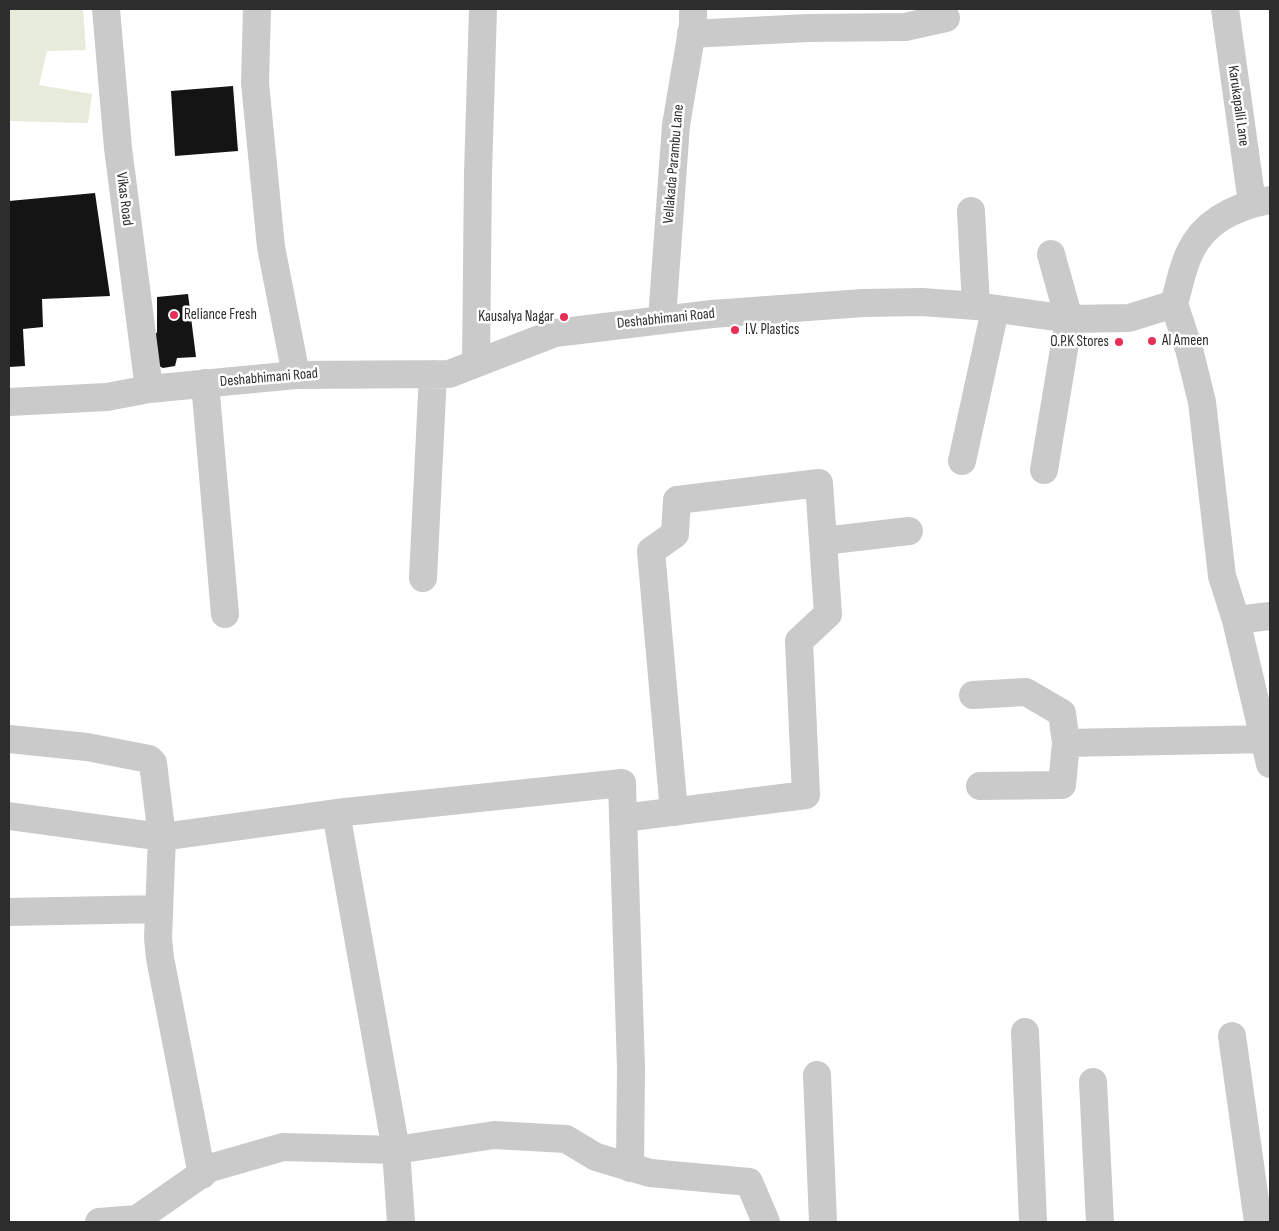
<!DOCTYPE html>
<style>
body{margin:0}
#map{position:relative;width:1279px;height:1231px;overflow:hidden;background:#fff;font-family:"Sofia Sans Condensed",sans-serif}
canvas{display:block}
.frame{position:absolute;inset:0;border:10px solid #2d2d2d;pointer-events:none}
</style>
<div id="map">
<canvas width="1279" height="1231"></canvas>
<div class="frame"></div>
</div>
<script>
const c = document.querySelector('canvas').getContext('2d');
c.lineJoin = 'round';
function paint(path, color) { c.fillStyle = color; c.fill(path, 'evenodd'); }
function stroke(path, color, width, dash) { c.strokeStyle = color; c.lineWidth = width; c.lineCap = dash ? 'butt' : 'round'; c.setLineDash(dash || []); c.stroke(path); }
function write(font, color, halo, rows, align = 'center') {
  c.font = font + ' "Sofia Sans Condensed",sans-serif'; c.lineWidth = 5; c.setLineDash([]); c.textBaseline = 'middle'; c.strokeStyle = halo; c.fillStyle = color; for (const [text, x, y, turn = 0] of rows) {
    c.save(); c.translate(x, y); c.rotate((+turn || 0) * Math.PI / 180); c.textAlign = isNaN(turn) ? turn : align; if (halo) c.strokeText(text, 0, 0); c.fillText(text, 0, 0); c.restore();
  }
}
const green = new Path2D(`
 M9 9H83L86 50 47 51 39 85 92 94 88 123 9 121Z`);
const building = new Path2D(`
 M233 86 238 151 175 156 171 91Z
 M95 193 110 296 42 299 43 327 23 329 25 366 9 367V201Z
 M188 294 196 357 177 358 175 366 163 368 157 365 153 339 157 332V297Z`);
const minor = new Path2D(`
 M106 9 118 148 149 389
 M257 9 255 83 271 247 296 375
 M1225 9 1252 203
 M691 34 808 28 905 27 946 18
 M971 211 976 306
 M1174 304 1189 349 1202 402 1222 576 1236 620 1270 764
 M662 319 676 125 693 25V9
 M476 363 478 174 483 9
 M205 383 225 614
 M9 402 107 397 149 389 296 375 449 374 555 333 712 314 863 303 922 302 976 306 1069 319 1129 318 1174 304C1179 287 1182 268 1190 252 1205 220 1237 206 1270 200
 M962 461 995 310
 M1044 470 1069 319 1051 254
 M823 541 909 531
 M423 578 433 374
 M1236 620 1270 616
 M973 695 1026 692 1062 713 1066 743
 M9 739 87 747 149 759 153 763 162 837 158 938 160 958 202 1175
 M980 786 1062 785 1066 743 1270 739
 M336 813 396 1150 401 1222
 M9 816 162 837 336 813 622 783 631 1068 630 1168
 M623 818 806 795 799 641 828 614 819 483 677 500 675 534 651 551 674 812
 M9 912 159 909
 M1025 1032 1033 1222
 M1232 1036 1258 1222
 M817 1075 823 1222
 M1093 1082 1100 1222
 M99 1222 137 1219 210 1168 283 1147 396 1150 494 1135 566 1139 596 1157 650 1173 749 1182 766 1222`);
const markers = [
 [174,315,5,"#e62e57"],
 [564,317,5,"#e62e57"],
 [735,330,5,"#e62e57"],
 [1152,341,5,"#e62e57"],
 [1119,342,5,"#e62e57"]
];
const streetNames = [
 ["Karukapalli Lane",1238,106,82],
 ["Vellakada Parambu Lane",674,164,-85],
 ["Vikas Road",124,199,83],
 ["Deshabhimani Road",666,319,-6],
 ["Deshabhimani Road",269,378,-5]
];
const poiNames = [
 ["Reliance Fresh",184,315],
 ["Kausalya Nagar",554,317,"right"],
 ["I.V. Plastics",745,330],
 ["Al Ameen",1162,341],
 ["O.P.K Stores",1109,342,"right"]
];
paint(green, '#e6ebdb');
paint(building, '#141414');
stroke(minor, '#cacaca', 28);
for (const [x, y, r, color] of markers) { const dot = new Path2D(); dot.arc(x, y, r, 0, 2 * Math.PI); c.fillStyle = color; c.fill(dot); stroke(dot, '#fff', 2); }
write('15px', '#2d2d2d', '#fff', streetNames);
write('15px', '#2d2d2d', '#fff', poiNames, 'left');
</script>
